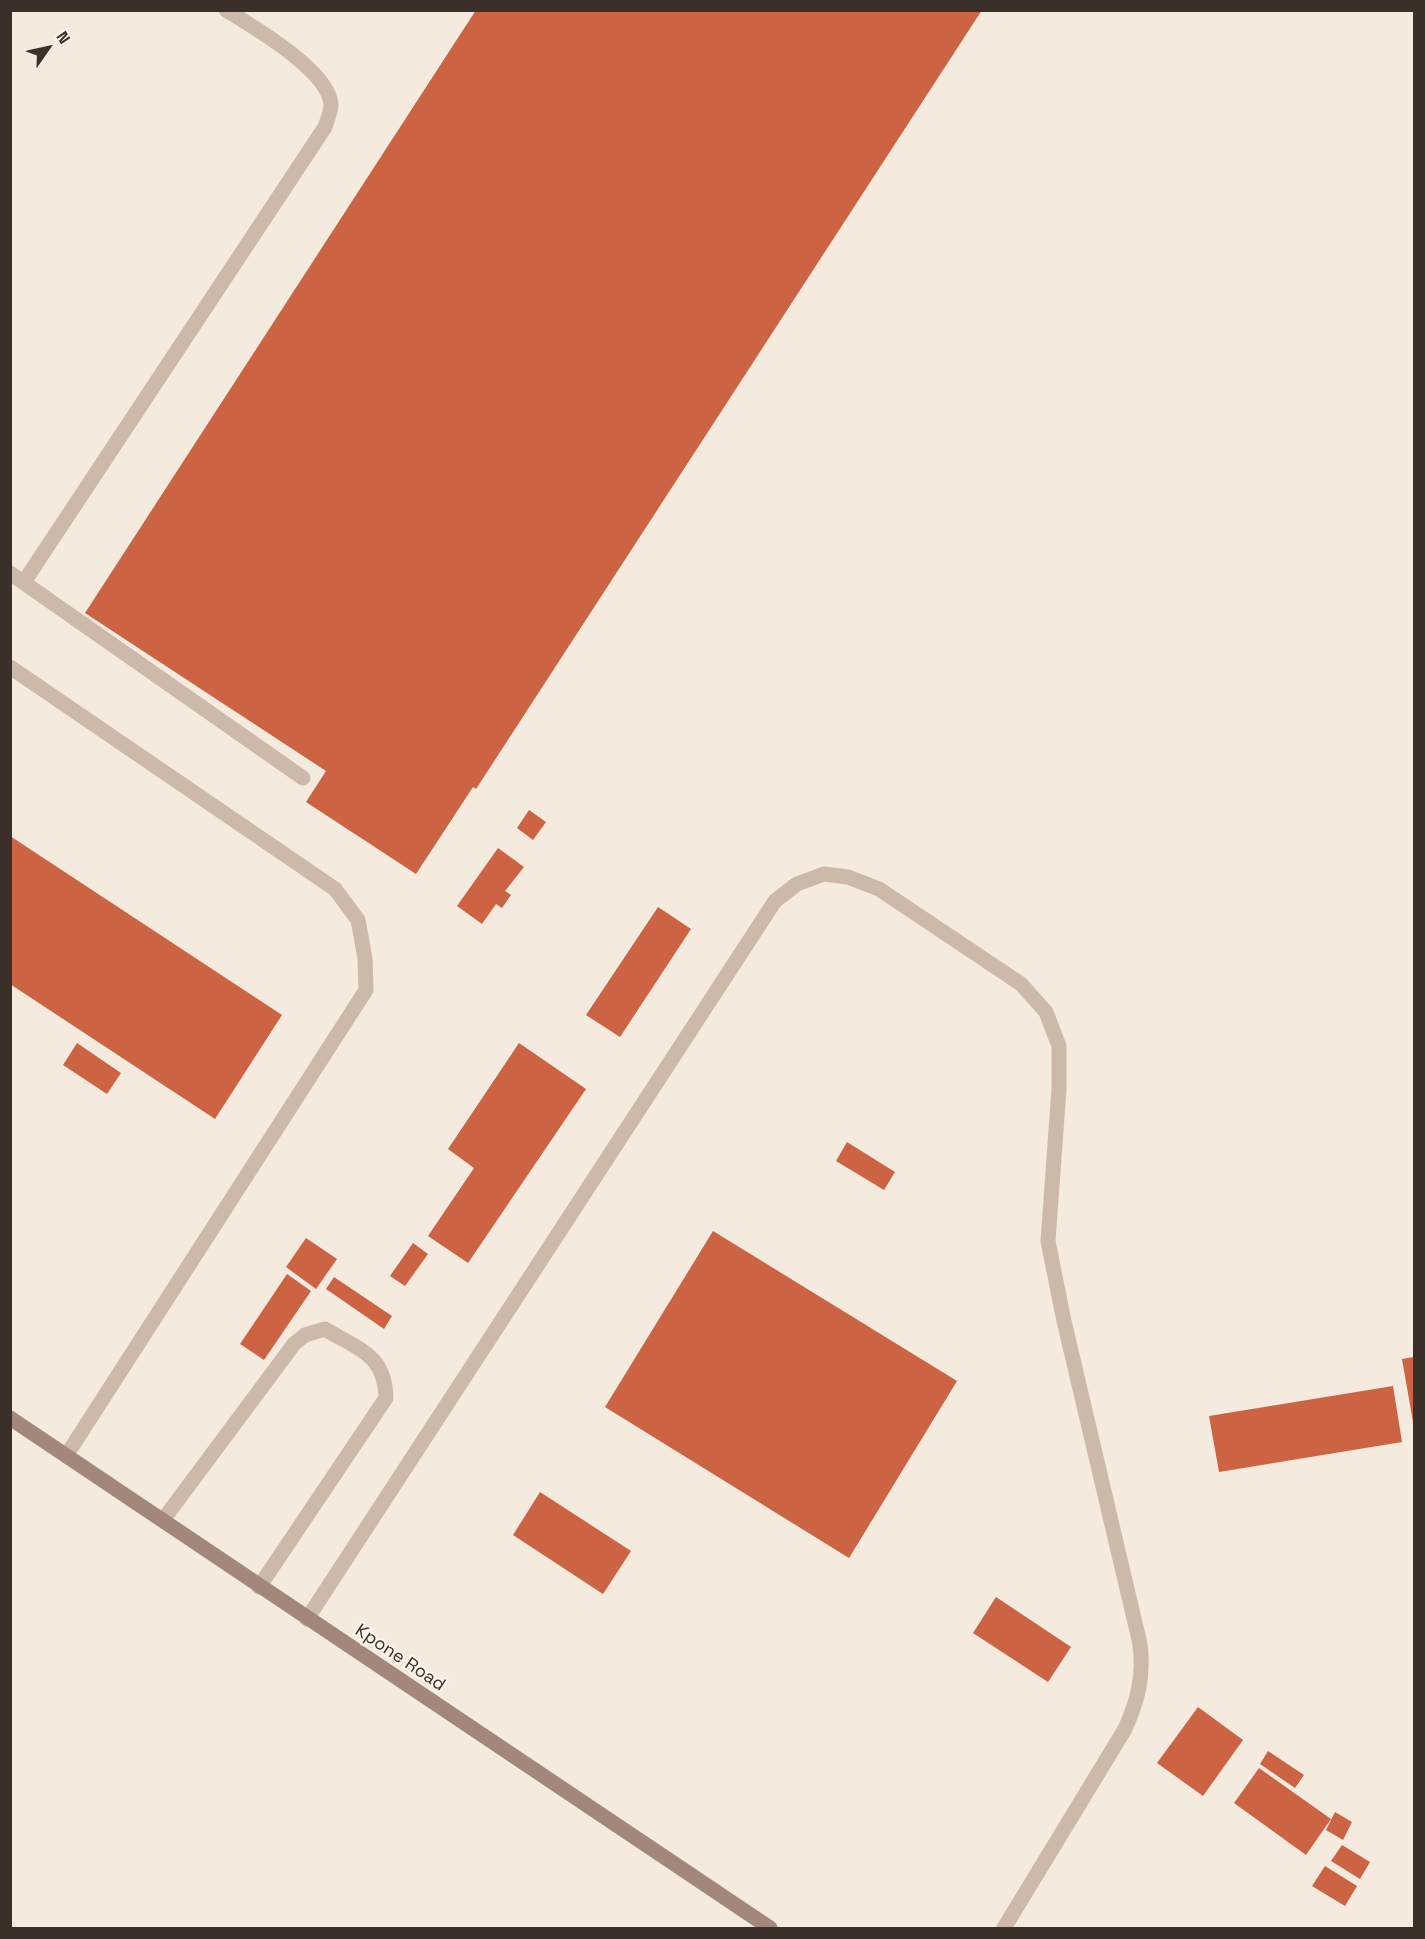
<!DOCTYPE html>
<style>
body{margin:0}
#map{position:relative;width:1425px;height:1939px;overflow:hidden;background:#f4eade;font-family:"Space Grotesk",sans-serif}
canvas{display:block}
.frame{position:absolute;inset:0;border:12px solid #3a2f29;pointer-events:none}
.north{position:absolute;left:18px;top:18px;width:60px;height:60px;-webkit-text-stroke:4px #fbf4eb;paint-order:stroke;rotate:56deg;font-size:16px;font-weight:700;line-height:24px;text-align:center;color:#3a2f29}
.north::after{content:'';display:block;margin:auto;width:21px;height:27px;background:#3a2f29;clip-path:polygon(50% 0,100% 100%,50% 72%,0 100%)}
</style>
<div id="map">
<canvas width="1425" height="1939"></canvas>
<div class="frame"></div>
<div class="north">N</div>
</div>
<script>
const c = document.querySelector('canvas').getContext('2d');
c.lineJoin = 'round';
function paint(path, color) { c.fillStyle = color; c.fill(path, 'evenodd'); }
function stroke(path, color, width, dash) { c.strokeStyle = color; c.lineWidth = width; c.lineCap = dash ? 'butt' : 'round'; c.setLineDash(dash || []); c.stroke(path); }
function write(font, color, halo, rows, align = 'center') {
  c.font = font + ' "Space Grotesk",sans-serif'; c.lineWidth = 5; c.setLineDash([]); c.textBaseline = 'middle'; c.strokeStyle = halo; c.fillStyle = color; for (const [text, x, y, turn = 0] of rows) {
    c.save(); c.translate(x, y); c.rotate((+turn || 0) * Math.PI / 180); c.textAlign = isNaN(turn) ? turn : align; if (halo) c.strokeText(text, 0, 0); c.fillText(text, 0, 0); c.restore();
  }
}
const building = new Path2D(`
 M476 10H982L476 789 473 787 416 874 306 802 326 771 85 613Z
 M529 810 546 822 533 840 517 828Z
 M10 836 282 1015 215 1119 10 984Z
 M498 848 524 867 505 891 511 895 502 908 496 904 482 924 457 906Z
 M658 907 691 929 620 1037 586 1015Z
 M77 1043 121 1073 107 1094 63 1065Z
 M519 1043 586 1089 468 1263 428 1236 474 1168 448 1149Z
 M847 1142 895 1172 884 1190 836 1161Z
 M713 1231 957 1381 849 1558 605 1407Z
 M306 1238 337 1259 316 1289 286 1267Z
 M413 1243 428 1254 405 1286 390 1276Z
 M287 1274 311 1291 264 1360 240 1344Z
 M334 1277 392 1316 384 1329 326 1289Z
 M1414 1357V1422H1413L1402 1359Z
 M1393 1386 1402 1442 1219 1472 1209 1416Z
 M540 1492 631 1551 603 1594 513 1535Z
 M996 1597 1071 1647 1048 1682 973 1633Z
 M1198 1707 1243 1740 1203 1796 1157 1763Z
 M1268 1751 1304 1775 1295 1788 1260 1764Z
 M1259 1768 1331 1819 1306 1855 1234 1803Z
 M1335 1812 1352 1822 1343 1840 1326 1830Z
 M1342 1845 1370 1862 1360 1879 1331 1861Z
 M1325 1866 1357 1886 1345 1906 1312 1886Z`);
const lane = new Path2D(`
 M10 573 303 778
 M24 582 325 127C327 121 331 111 331 105 330 71 253 27 226 10
 M10 667 335 889 358 920 365 958 366 990 66 1456
 M163 1520 294 1344 305 1335 325 1329C359 1350 385 1354 386 1398L259 1587
 M307 1619 775 901 797 884 824 874 848 877 879 889 1021 984 1046 1012 1059 1046V1089L1048 1241 1064 1321 1140 1644C1144 1676 1138 1700 1125 1729L1004 1928`);
const secondary = new Path2D(`
 M10 1418 770 1928`);
const streetNames = [
 ["Kpone Road",400,1658,34]
];
paint(building, '#cc6444');
stroke(lane, '#cdb9a9', 15);
stroke(secondary, '#a1887a', 15);
write('18px', '#3a2f29', '#fbf4eb', streetNames);
</script>
